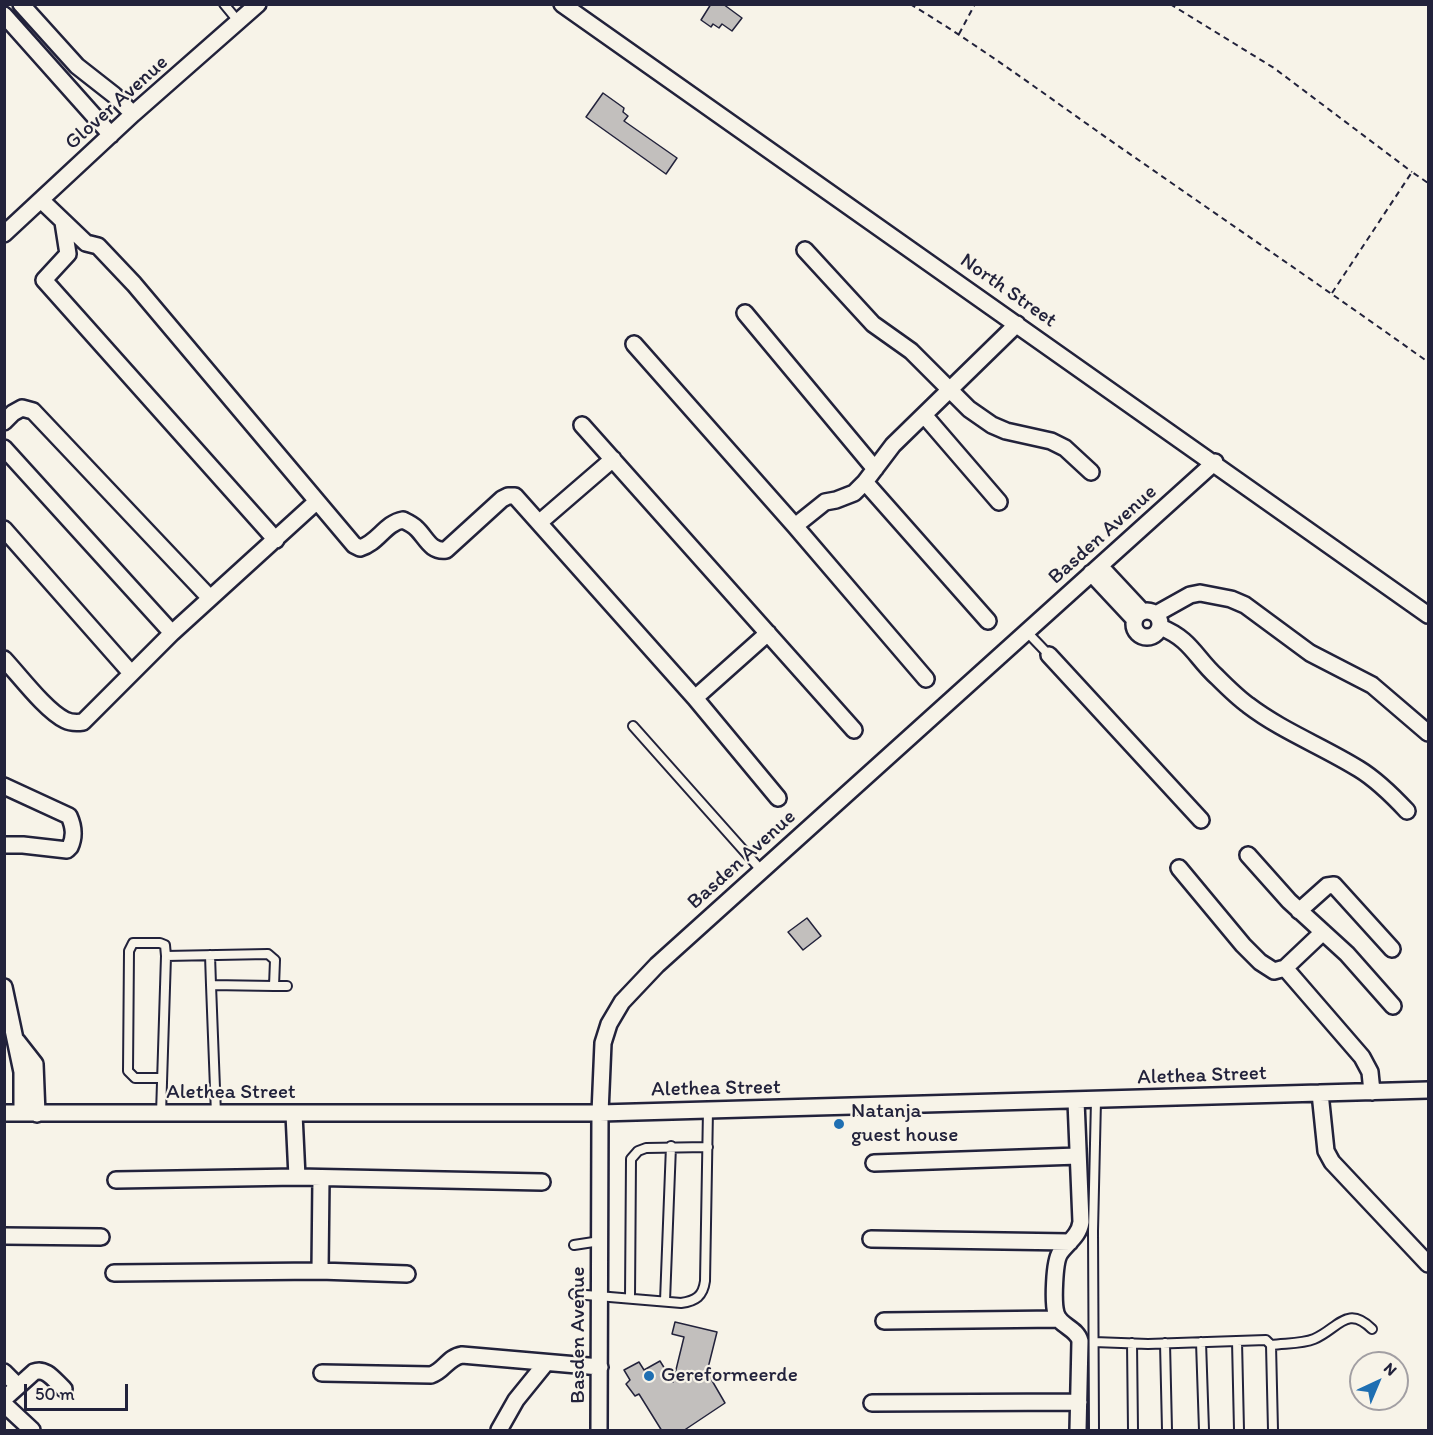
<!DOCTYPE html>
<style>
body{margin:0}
#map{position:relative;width:1433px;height:1435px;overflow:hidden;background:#f7f3e8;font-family:Itim,sans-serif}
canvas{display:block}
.frame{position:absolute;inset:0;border:6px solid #22223b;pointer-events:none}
.north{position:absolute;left:1349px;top:1351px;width:60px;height:60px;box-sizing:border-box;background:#f7f3e8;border:2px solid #a29fa3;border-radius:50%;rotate:44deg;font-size:16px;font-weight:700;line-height:24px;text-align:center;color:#22223b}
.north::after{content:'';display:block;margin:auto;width:21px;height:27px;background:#1f6fb2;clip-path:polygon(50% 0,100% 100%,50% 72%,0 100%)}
.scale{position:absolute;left:24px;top:1384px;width:104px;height:27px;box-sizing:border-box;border:3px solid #22223b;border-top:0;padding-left:8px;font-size:18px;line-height:21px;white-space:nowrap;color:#22223b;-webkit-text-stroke:4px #f7f3e8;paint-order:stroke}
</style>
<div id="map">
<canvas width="1433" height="1435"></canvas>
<div class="frame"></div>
<div class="north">N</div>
<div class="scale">50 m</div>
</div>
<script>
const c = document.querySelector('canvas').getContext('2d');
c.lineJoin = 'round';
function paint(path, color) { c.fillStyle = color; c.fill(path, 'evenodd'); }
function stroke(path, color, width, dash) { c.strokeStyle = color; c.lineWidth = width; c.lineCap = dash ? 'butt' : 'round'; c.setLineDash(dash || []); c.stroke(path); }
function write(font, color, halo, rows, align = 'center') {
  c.font = font + ' Itim,sans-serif'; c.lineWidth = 4.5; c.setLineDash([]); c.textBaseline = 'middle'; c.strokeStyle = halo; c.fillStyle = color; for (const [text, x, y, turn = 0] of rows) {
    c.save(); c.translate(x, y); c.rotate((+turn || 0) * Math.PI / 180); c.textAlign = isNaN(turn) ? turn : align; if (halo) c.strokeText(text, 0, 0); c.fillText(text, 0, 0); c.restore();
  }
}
const building = new Path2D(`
 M711 4H723L742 18 732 31 722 24 719 28 713 24 711 27 701 20Z
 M603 93 624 108 623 112 628 116 624 121 677 158 666 174 586 117Z
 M807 918 821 936 803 950 788 932Z
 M675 1322 717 1332 707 1372 725 1403 683 1431H662L639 1394 635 1396 626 1384 630 1380 624 1370 639 1362 644 1370 660 1361 673 1382 684 1337 672 1334Z`);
const path = new Path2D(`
 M910 4C990 52 1064 109 1140 161 1236 228 1333 294 1428 362
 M1170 4 1274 68 1412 172
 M1427 4 1428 6
 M959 34 975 4
 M1332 293 1412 172 1428 183`);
const service = new Path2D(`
 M224 4 238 21
 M1026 631 1049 655
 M633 726 761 870
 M210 955 211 985
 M162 1078H135L128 1071 129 951 133 943H160L165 945 166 956
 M161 1114 166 956 268 954 275 960 274 986H287
 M216 1114 211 985 274 986
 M574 1245 600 1241
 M574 1294 681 1303C696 1301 703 1296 705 1281L708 1110
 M630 1298 631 1159 638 1151 646 1148 708 1147
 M665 1301 671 1146
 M1237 1341 1239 1430
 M1094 1342 1148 1344 1266 1340 1271 1345 1273 1430
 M1201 1342 1204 1430
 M1132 1343 1133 1430
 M1165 1343 1167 1430
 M1271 1345C1285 1343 1302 1344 1314 1339 1338 1329 1347 1304 1372 1329
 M1094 1430 1093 1231 1096 1100`);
const minor = new Path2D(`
 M21 4 77 66 114 95 133 114
 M562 4 1428 615
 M4 15 111 135
 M41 200 86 243 98 246 134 284 354 545 360 548C378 543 385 523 403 520 407 522 412 524 416 528 426 537 430 552 446 550L502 499 508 496H515L695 698 778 798
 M63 222 68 254 44 280 276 540
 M4 234 133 114 258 4
 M805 250 873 324 911 351 969 409 992 425 1006 431 1051 441 1065 448 1091 472
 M745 313 875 469
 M634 344 795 526 926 679
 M924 415 999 502
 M4 422 13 413 22 408 33 411 210 598
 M582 425 854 730
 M4 448 172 633
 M865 482 988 621
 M540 522 613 459
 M795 526 825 502 836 500 854 493 865 482 893 445 1017 324
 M4 529 131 673
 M1100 566 1142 611
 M1091 573 1134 619
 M1134 624a13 13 0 1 1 26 0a13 13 0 1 1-26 0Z
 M1156 614 1190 595 1200 593 1231 599 1245 605 1310 653 1372 685 1428 733
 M1160 627C1191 639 1195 657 1217 677 1227 687 1237 697 1248 705 1282 731 1322 746 1359 769 1377 780 1392 795 1407 811
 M1049 655 1201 820
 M4 659C19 675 46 711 65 720 71 723 76 723 83 722L172 633 316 502
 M695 698 768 633
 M4 786 69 816C74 827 75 836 70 847L67 850 23 845H4
 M1248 855 1289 901 1347 954 1393 1006
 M1179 868 1243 945 1260 962 1274 971 1285 968 1362 1057 1370 1072 1372 1092
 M1299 911 1327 886 1334 885 1392 949
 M1285 968 1323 932
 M4 987 22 1072V1113
 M17 1041 35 1064 37 1114
 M1320 1093 1326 1151 1332 1162 1428 1264
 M1076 1101 1081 1222C1079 1236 1068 1242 1060 1253 1054 1262 1053 1303 1056 1313 1059 1326 1077 1328 1080 1341L1078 1430
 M4 1113H600L1428 1090
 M294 1114 297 1177
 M874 1163 1078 1156
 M116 1180 297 1177 542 1182
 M4 1236 101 1237
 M871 1239 1070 1242
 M320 1271 321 1178
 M114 1273 320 1271 407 1274
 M884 1321 1059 1319
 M4 1372 18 1386
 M322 1373 431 1375C444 1371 448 1357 462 1355L600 1367
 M4 1399 34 1372C46 1367 55 1381 64 1389
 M872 1403 1079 1402
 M4 1404 32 1430
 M499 1430 516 1400 546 1363
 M599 1430 600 1113 603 1043 609 1024 622 1002 657 965 1215 462`);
const markers = [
 [839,1124,6,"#1f6fb2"],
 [649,1376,6,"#1f6fb2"]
];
const streetNames = [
 ["Glover Avenue",117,103,-42],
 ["North Street",1008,291,35],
 ["Basden Avenue",1103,535,-42],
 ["Basden Avenue",742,860,-42],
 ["Alethea Street",1202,1076,-2],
 ["Alethea Street",716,1089,-1],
 ["Alethea Street",231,1093],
 ["Basden Avenue",579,1335,-90]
];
const poiNames = [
 ["Natanja",851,1112],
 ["guest house",851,1136],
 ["Gereformeerde",661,1376]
];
paint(building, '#c2bfbd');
stroke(building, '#22223b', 1.5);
stroke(service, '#22223b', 12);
stroke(minor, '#22223b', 20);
stroke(path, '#22223b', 2, [6, 4.5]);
stroke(service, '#f7f3e8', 8);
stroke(minor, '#f7f3e8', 15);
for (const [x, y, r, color] of markers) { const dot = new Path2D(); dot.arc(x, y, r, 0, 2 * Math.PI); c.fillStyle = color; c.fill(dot); stroke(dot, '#f7f3e8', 2); }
write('21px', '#22223b', '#f7f3e8', streetNames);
write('21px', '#22223b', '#f7f3e8', poiNames, 'left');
</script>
